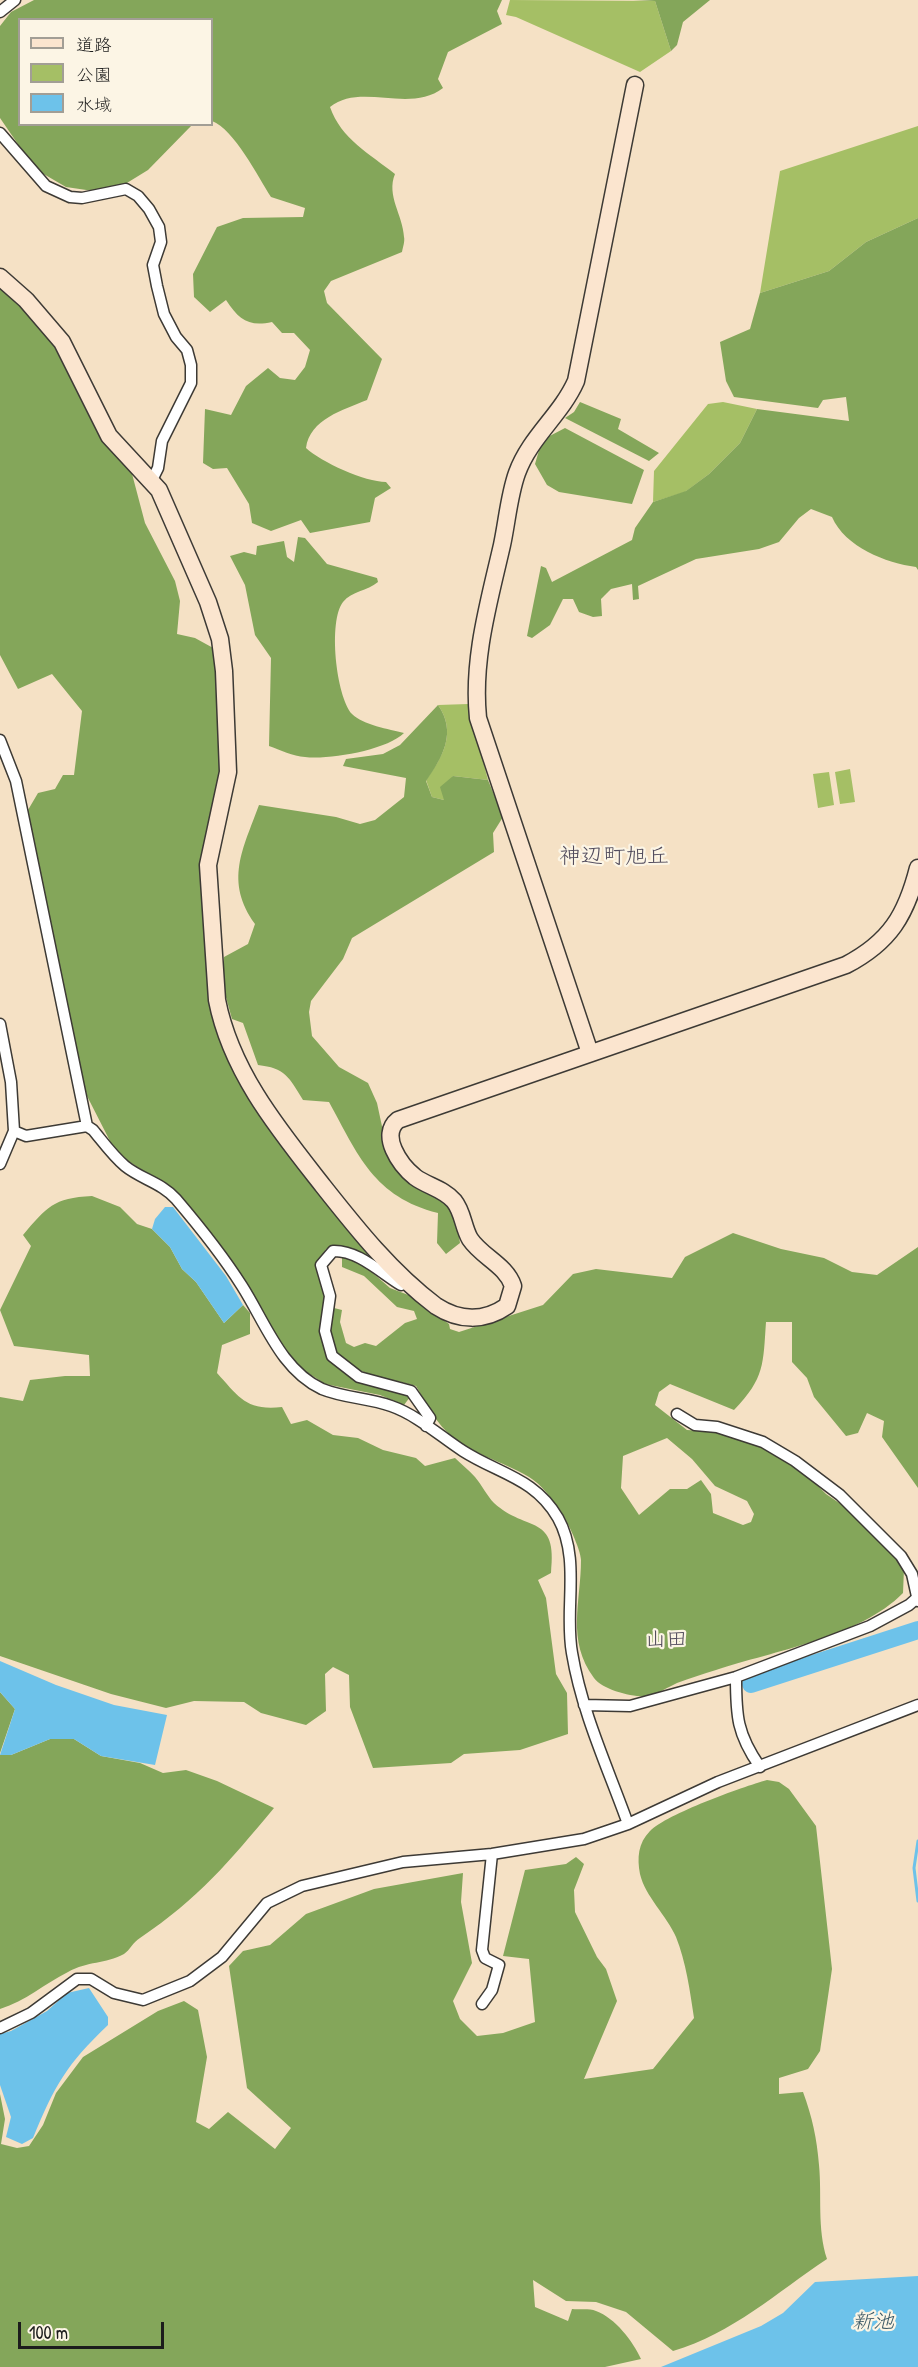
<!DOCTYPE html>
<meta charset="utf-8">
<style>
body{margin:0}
#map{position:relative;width:918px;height:2367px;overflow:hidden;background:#f5e1c5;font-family:"Patrick Hand","Klee One",sans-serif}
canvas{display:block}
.legend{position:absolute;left:18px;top:18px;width:195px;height:108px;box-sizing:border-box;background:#fcf5e5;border:2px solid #a29e95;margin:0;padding:8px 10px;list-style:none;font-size:18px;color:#1c1c1c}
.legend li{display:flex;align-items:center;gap:12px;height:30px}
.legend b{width:30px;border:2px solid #a29e95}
.scale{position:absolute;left:18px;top:2322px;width:146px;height:27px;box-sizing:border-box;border:3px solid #1c1c1c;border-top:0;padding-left:8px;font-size:18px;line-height:21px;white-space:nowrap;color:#1c1c1c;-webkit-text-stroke:4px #fcf5e5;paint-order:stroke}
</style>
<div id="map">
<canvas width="918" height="2367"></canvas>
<ul class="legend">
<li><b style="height:8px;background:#fbe5cf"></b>道路</li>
<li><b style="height:16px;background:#a5bf65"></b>公園</li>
<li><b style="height:16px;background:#6dc2ea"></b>水域</li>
</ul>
<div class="scale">100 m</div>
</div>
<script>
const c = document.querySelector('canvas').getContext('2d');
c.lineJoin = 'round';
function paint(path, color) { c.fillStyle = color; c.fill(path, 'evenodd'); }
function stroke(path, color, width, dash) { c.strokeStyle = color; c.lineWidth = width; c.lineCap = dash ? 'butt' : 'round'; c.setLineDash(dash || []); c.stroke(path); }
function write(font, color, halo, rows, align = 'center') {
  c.font = font + ' "Patrick Hand","Klee One",sans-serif'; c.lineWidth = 4.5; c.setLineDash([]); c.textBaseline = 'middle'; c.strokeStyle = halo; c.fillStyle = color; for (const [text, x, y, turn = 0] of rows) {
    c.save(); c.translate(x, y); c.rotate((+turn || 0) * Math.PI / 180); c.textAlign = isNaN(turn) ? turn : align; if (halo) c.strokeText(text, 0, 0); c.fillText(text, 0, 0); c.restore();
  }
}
const green = new Path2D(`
 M510 0 655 1 671 51 640 72 516 17 506 15Z
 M918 126V218L866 242 829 271 760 293 780 171Z
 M723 402 757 409 740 443 709 474 685 492 653 502 654 471 708 404Z
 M468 704 488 780 453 776 444 800 432 797 426 780C443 757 457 732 438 705Z
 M850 769 855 802 840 804 835 772Z
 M829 772 834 805 818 808 813 774Z`);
const forest = new Path2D(`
 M34 0H502L497 11 502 24 448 52 438 79 443 88C409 114 361 82 330 107 341 139 370 154 395 174 386 196 403 215 404 237 405 241 403 247 402 252L331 281 324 291 327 303 382 359 367 400C343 410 310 419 306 448 321 462 365 482 386 482L391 488 375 498 370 522 310 533 301 520 271 531 252 523 249 504 227 468 213 469 203 463 205 409 231 415 246 386 268 368 280 378 295 380 305 367 310 350 294 333H282L272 322C249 327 239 320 226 300L210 312 194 297 193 274 217 227 243 218 303 217 305 208 271 197C258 177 234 129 212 121V20H20V124L192 125 148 170 122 186 100 192 66 187 35 169 0 118V26L11 12Z
 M633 0H710L683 22 677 45 671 51 655 1Z
 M918 218V570L916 567C886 563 845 547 832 517L811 509 799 518 779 542 759 549 696 559 638 586 639 599 633 600 632 584 611 589 601 599 602 616 593 617 579 612 573 599H563L550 625 532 638 527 636 541 566 546 568 552 582 632 540 635 528 653 502 686 491 709 474 740 443 757 409 849 421 846 397 823 400 818 408 734 397 726 381 720 342 750 329 760 293 829 271 866 242Z
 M0 282 59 349 131 470 145 523 175 581 180 601 177 634 195 638 215 649 226 772 207 864 222 1030 368 1249 367 1256 332 1247 326 1249 321 1258 327 1294 326 1355 358 1382 404 1391 410 1397 404 1405 380 1395 325 1384 293 1363 280 1345 249 1289 148 1174 127 1160 112 1145 87 1096 50 940 28 810 38 793 55 789 63 775H74L82 711 52 674 18 689 0 655Z
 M580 402 621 419 618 429 659 453 649 461 565 418 574 412Z
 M565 428 644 470 632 504 559 492 547 485 535 464 542 440Z
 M298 537 305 538 327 564 377 578 378 582C367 591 352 591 343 602 328 621 336 696 352 714 363 725 389 729 404 733 387 750 329 760 305 757 293 756 280 750 269 746L271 658 255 635 245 585 230 556 244 552 256 555 257 546 284 541 287 557 294 562Z
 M438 705C457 732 443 757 426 781L432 797 444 800 440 787 453 776 488 780 503 817 493 833 494 852 352 938 343 959 311 1001 309 1012 312 1036 339 1067 368 1083 377 1103 389 1159 404 1178 455 1208 460 1243 446 1254 437 1243 438 1213C374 1197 358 1155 329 1102L303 1100C289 1077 285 1068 258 1065L243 1023 232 1019 224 990V957L248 944 255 924C224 881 243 849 259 805L336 817 360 824 375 820 404 797 406 778 343 766 346 759 383 754 400 745Z
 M92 1196 120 1207 137 1224 152 1229 170 1247 182 1269 196 1282 224 1323 243 1305 250 1313V1334L222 1345 217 1373C239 1397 246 1411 282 1407L291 1424 307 1420 333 1435 358 1438 383 1450 416 1458 425 1466 455 1458C461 1464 469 1470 475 1477 482 1485 487 1496 494 1503 527 1533 558 1513 551 1573L538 1580 546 1598 556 1674 567 1693 568 1734 520 1750 464 1754 451 1763 373 1768 350 1707 349 1675 333 1667 325 1674 326 1711 306 1725 261 1713 244 1702 194 1701 166 1708 111 1694 0 1656V1397L23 1401 30 1380 65 1376H90L89 1355 14 1346 0 1310 31 1246 23 1235C47 1207 53 1198 92 1196Z
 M733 1233 781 1249 824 1258 852 1272 877 1275 918 1247V1488L882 1437 884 1421 867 1413 858 1433 846 1436 814 1397 807 1378 792 1362V1322H766C763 1364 765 1378 734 1410L670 1384 659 1392 655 1405 687 1430 719 1432 761 1442 792 1460 826 1494 845 1507 890 1548 904 1569 903 1593C860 1637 773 1651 716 1670 703 1674 690 1678 677 1683 668 1687 658 1694 648 1696 634 1698 603 1690 594 1678 566 1640 581 1602 581 1560 581 1550 566 1518 560 1510 551 1498 542 1485 529 1477 502 1461 470 1454 446 1431 434 1419 425 1401 416 1386 388 1377 347 1376 333 1346 327 1335 332 1320 334 1308L342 1310 340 1322 346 1343 354 1347 365 1343 376 1346 405 1323 417 1319 414 1311 397 1307 364 1276 342 1267V1258H351L366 1267 390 1288 411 1296 449 1324 450 1329 459 1332 543 1305 573 1274 596 1269 672 1278 685 1257ZM667 1438 692 1459 715 1486 747 1501 754 1514 751 1522 743 1525 713 1513 711 1494 701 1480 687 1489H670L639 1515 621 1488 623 1456Z
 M0 1692 15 1709 0 1753Z
 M50 1739H74L101 1756 140 1763 163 1773 186 1770 217 1781 274 1808C229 1862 199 1898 140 1938 133 1942 130 1950 124 1954 105 1964 88 1961 68 1972 44 1984 26 2001 0 2009V1755H11Z
 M767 1780 779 1782 789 1789 816 1826 832 1969 820 2051 808 2069 779 2078V2094L803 2092C812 2116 817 2139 819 2165 822 2196 817 2228 827 2259 777 2292 732 2334 673 2351L626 2312 596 2302 566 2301 533 2280 535 2307 568 2321 572 2309C579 2310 589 2308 596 2311 615 2318 633 2341 641 2359L605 2367H0V2094L5 2119 1 2144 17 2148 29 2146 43 2125 56 2093 83 2057 158 2011 184 2001 198 2010 207 2057 196 2122 209 2129 228 2112 275 2149 291 2128 247 2088 229 1966 243 1951 270 1945 306 1914 374 1889 463 1873 461 1902 472 1963 453 2001 460 2019 477 2036 503 2033 535 2022 529 1959 503 1956 525 1870 566 1864 576 1857 584 1864 574 1890 575 1912 597 1957 606 1969 617 2001 584 2079 653 2069 694 2018C690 1991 686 1962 676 1937 667 1916 645 1896 640 1874 637 1858 638 1843 650 1831 667 1814 742 1787 767 1780Z`);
const water = new Path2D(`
 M165 1207H173L226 1276 243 1305 224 1323 196 1282 182 1269 170 1247 152 1229 155 1219Z
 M0 1661 56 1685 114 1705 167 1715 155 1765 101 1756 74 1739H50L11 1755H0L15 1709 0 1692Z
 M89 1988 108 2017V2025C66 2065 55 2085 33 2138L22 2144 6 2137 11 2117 0 2085V2034L11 2031 47 2011 67 1993Z
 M918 2276V2367H661L761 2326 783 2313 815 2282Z`);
const stream = new Path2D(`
 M918 1841 914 1868 918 1901`);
const river = new Path2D(`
 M751 1684 918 1630`);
const street = new Path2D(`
 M0 12 15 0
 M0 133 46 186 70 197 82 198 126 189 138 196 149 209 159 227 161 242 153 265 157 286 164 314 176 337 187 350 191 365V383L162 441 158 468 152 480
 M0 740 16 781 87 1126
 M0 1024 11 1082 14 1131 0 1164
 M14 1131 26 1136 87 1126 93 1130C103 1142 113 1156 125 1166 141 1179 162 1183 176 1199 199 1226 223 1256 242 1286 265 1322 281 1370 322 1389 344 1398 369 1398 391 1406 417 1415 440 1436 463 1451 499 1474 535 1478 558 1518 581 1559 564 1610 572 1653 582 1713 608 1768 628 1824
 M407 1282 401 1285C381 1273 358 1250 333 1251L321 1265 330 1296 325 1331 332 1356 359 1377 411 1391 430 1418 426 1426
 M677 1414 695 1425 717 1427 763 1442 795 1461 840 1495 901 1556 912 1574 918 1601
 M736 1677C736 1716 737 1734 760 1767
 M584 1705 630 1706 736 1677 870 1626 909 1605 918 1597
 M482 2004 492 1990 499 1965 485 1958 482 1950 492 1854
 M0 2028 31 2013 77 1979H91L114 1993 143 2000 190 1981 222 1957 267 1903 302 1886 403 1862 492 1854 584 1839 628 1824 718 1782 918 1705`);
const secondary = new Path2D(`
 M0 277 26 300 62 342 109 436 159 490 208 602 220 639 224 671 228 772 208 865 217 1000C231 1072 279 1130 323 1186 357 1229 391 1272 436 1306 459 1321 484 1322 507 1306L513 1286C506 1265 482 1257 470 1239 463 1227 463 1212 454 1201 444 1189 427 1186 415 1177 400 1165 379 1135 398 1120L846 965C890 942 906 915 918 868
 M590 1053 478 718C472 659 489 602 502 545 507 522 509 495 517 473 530 437 561 415 576 381L635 85`);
const neighbourhoodNames = [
 ["山田",666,1640]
];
const waterNames = [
 ["新池",873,2322]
];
const quarterNames = [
 ["神辺町旭丘",614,857]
];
paint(green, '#a5bf65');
paint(forest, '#84a65a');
paint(water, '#6dc2ea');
stroke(stream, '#6dc2ea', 3);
stroke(river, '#6dc2ea', 18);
stroke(street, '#3d3a35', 13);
stroke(secondary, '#3d3a35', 19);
stroke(street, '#fff', 10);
stroke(secondary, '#fbe5cf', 16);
write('21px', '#524c5d', '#fcf5e5', neighbourhoodNames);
write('italic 21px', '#385664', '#fcf5e5', waterNames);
write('22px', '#524c5d', '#fcf5e5', quarterNames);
</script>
